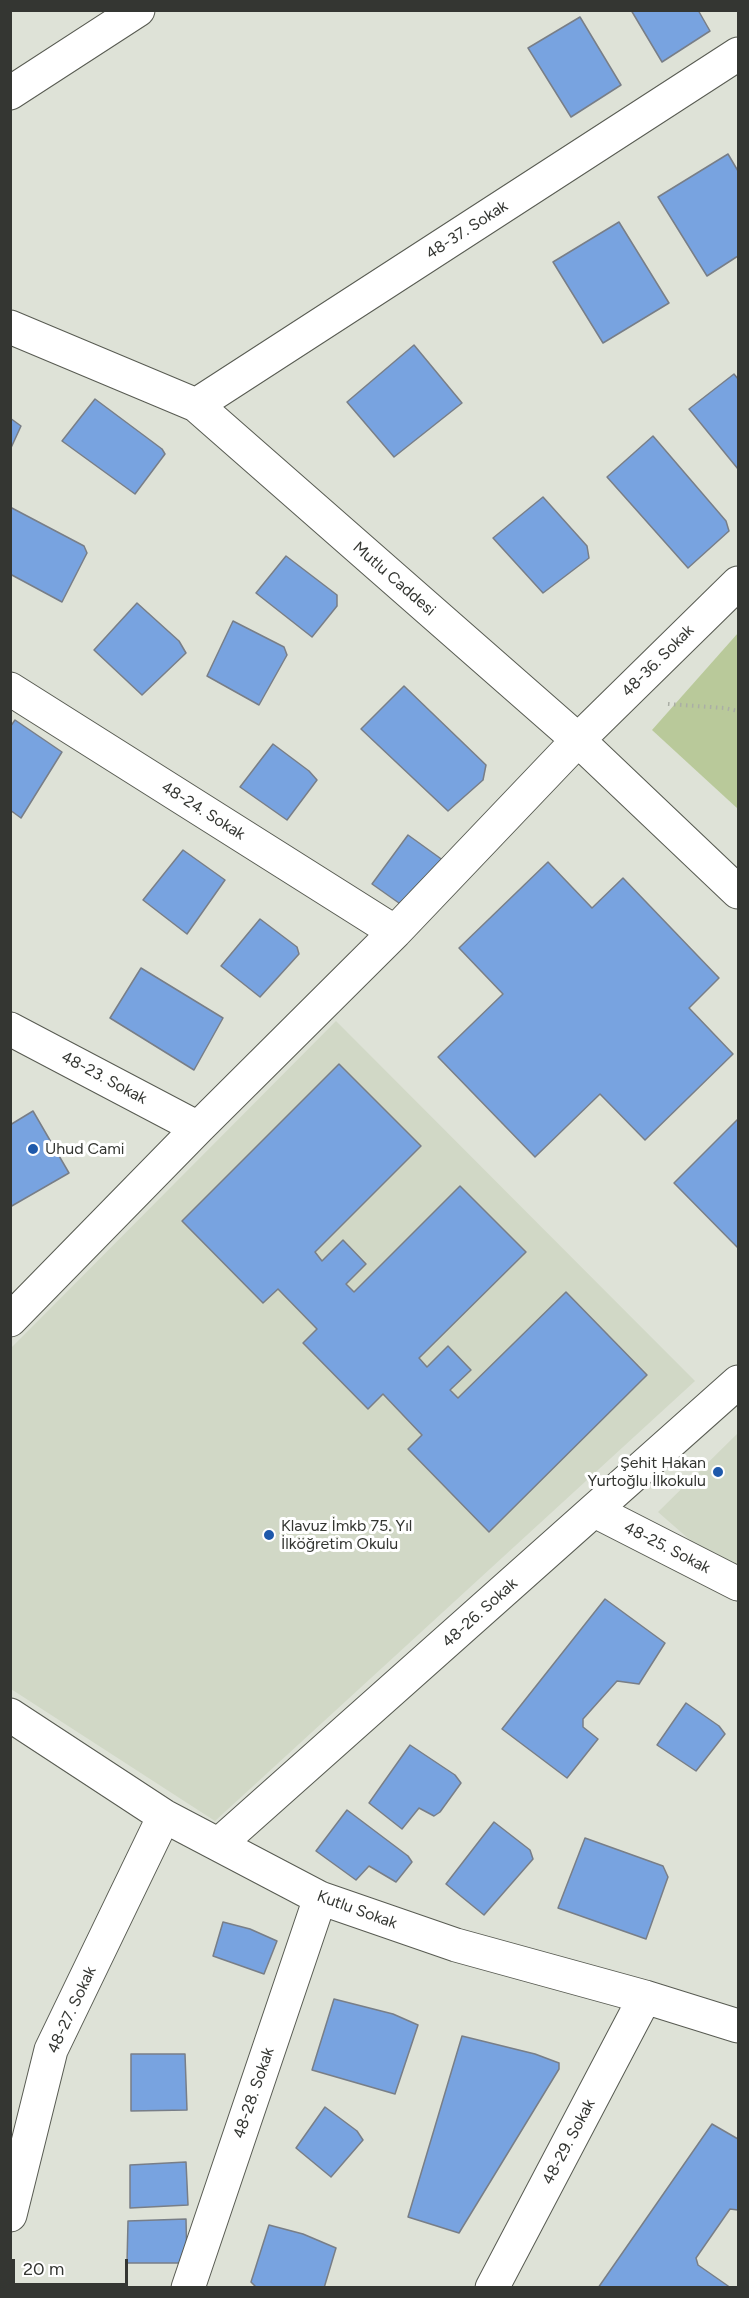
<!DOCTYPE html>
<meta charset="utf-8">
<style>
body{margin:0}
#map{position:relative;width:749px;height:2298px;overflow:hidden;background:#dee2d7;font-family:Figtree,sans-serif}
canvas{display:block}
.frame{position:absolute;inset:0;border:12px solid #343632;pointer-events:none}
.scale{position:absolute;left:12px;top:2259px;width:116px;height:27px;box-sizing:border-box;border:3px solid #343632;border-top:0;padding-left:8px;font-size:18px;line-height:21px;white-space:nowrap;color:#343632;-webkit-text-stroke:4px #fff;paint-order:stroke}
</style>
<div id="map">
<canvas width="749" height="2298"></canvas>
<div class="frame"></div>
<div class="scale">20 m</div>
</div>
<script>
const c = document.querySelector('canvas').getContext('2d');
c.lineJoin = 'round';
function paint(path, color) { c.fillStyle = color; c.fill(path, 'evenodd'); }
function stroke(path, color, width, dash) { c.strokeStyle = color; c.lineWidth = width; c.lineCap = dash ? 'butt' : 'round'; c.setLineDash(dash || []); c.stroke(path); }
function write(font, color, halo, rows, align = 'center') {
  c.font = font + ' Figtree,sans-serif'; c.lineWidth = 6; c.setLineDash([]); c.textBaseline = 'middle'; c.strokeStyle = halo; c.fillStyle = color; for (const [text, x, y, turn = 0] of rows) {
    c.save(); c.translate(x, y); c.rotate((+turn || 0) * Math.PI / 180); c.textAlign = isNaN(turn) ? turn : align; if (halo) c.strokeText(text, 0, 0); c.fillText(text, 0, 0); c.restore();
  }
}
const built = new Path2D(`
 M336 1021 695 1381 215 1821 11 1689 10 1349Z
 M738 1433V1572L714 1561 658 1512Z`);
const green = new Path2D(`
 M738 633V809L652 730Z`);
const building = new Path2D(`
 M631 10H698L710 31 662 62Z
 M580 17 621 85 571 117 528 48Z
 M728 154 738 171V256L707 276 658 197Z
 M619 222 669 303 603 343 553 262Z
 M414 345 462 403 394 457 347 402Z
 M734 374 738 379V469L689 409Z
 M95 399 162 449 165 454 135 494 62 441Z
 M10 418 21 426 10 450Z
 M653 436 726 521 729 531 688 568 607 477Z
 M543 497 587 546 589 558 543 593 493 538Z
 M10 507 84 546 87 553 62 602 10 574Z
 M286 556 337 595V606L312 637 256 593Z
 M137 603 179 641 186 653 142 695 94 650Z
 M233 621 284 647 287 655 259 705 207 676Z
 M404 686 486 765 483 780 448 811 361 729Z
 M15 720 62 752 21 818 10 810V727Z
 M273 744 309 771 317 780 287 820 240 787Z
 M408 835 451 866 416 915 372 884Z
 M183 850 225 880 187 934 143 900Z
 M548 862 592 908 623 878 719 978 689 1008 733 1054 645 1140 600 1094 535 1157 438 1057 503 994 459 948Z
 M260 919 297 947 299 954 260 997 221 966Z
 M141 968 223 1018 194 1070 110 1018Z
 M339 1064 421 1146 315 1252 322 1261 343 1240 366 1264 346 1284 354 1292 460 1186 526 1252 419 1358 427 1367 448 1346 471 1370 450 1390 458 1398 566 1292 647 1375 489 1532 408 1449 422 1435 383 1394 368 1409 303 1343 317 1329 278 1289 263 1303 182 1221Z
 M33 1111 69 1173 10 1207V1125Z
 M738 1119V1248L674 1183Z
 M605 1599 665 1643 639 1684 617 1681 583 1719V1727L598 1739 567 1778 502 1729Z
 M686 1703 719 1726 725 1734 696 1771 657 1745Z
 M410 1745 455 1775 461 1783 440 1812 434 1816 419 1808 402 1829 369 1803Z
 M347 1810 408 1856 412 1862 396 1882 369 1866 356 1880 316 1851Z
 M494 1822 530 1850 533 1859 484 1915 446 1884Z
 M585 1838 663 1866 668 1877 646 1939 558 1908Z
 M223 1922 250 1929 277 1941 264 1974 213 1956Z
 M334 1999 393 2014 418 2025 395 2094 312 2070Z
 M462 2036 535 2054 559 2063V2069L459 2233 408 2217Z
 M131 2054H185L187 2110 131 2111Z
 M325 2107 357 2131 363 2140 331 2177 296 2148Z
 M712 2124 738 2139V2210L730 2209 696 2258 698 2265 731 2288H598Z
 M186 2162 188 2205 130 2208V2165Z
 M186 2219 187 2263H127L128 2221Z
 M269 2225 303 2234 336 2248 324 2288H257L251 2282Z`);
const path = new Path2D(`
 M668 704 724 708 738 711`);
const minor = new Path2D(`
 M10 93 138 10
 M10 327 196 405 578 740 738 892
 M196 405 738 54
 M10 689 395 932
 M10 1029 198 1128
 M10 1320 198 1128 395 932 578 740 738 583
 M595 1511 738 1584
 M10 1715 164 1816 320 1898 456 1945 645 1997 738 2026
 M219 1844 738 1382
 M10 2215 51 2050 164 1816
 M188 2288 320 1898
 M492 2288 645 1997`);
const markers = [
 [33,1149,6,"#1e59ab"],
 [718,1472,6,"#1e59ab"],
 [269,1535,6,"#1e59ab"]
];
const streetNames = [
 ["48-37. Sokak",467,230,-33],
 ["Mutlu Caddesi",394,579,41],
 ["48-36. Sokak",658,661,-45],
 ["48-24. Sokak",203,811,32],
 ["48-23. Sokak",104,1078,28],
 ["48-25. Sokak",667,1548,27],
 ["48-26. Sokak",480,1613,-42],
 ["Kutlu Sokak",357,1910,20],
 ["48-27. Sokak",72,2010,-65],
 ["48-28. Sokak",254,2093,-71],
 ["48-29. Sokak",569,2142,-62]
];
const poiNames = [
 ["Uhud Cami",45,1149],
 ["Şehit Hakan",706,1463,"right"],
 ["Yurtoğlu İlkokulu",706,1481,"right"],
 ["Klavuz İmkb 75. Yıl",281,1526],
 ["İlköğretim Okulu",281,1544]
];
paint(built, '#d1d8c6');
paint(green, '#b9c99a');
paint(building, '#78a3e0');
stroke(building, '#787e87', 1.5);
stroke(minor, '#585b52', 35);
stroke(path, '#aaaea5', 4, [1.5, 4.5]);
stroke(minor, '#fff', 33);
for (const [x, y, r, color] of markers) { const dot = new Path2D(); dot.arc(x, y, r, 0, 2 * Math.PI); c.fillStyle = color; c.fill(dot); stroke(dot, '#fff', 2); }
write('16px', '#343632', '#fff', streetNames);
write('16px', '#343632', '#fff', poiNames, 'left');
</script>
